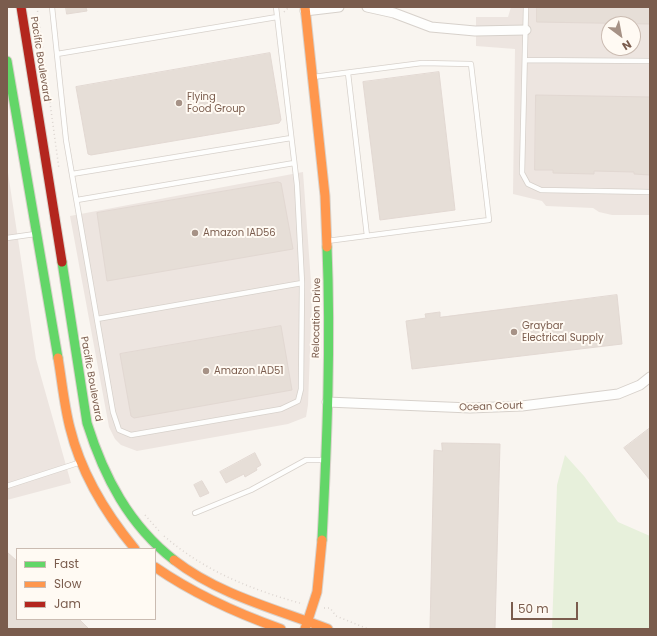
<!DOCTYPE html>
<style>
body{margin:0}
#map{position:relative;width:657px;height:636px;overflow:hidden;background:#f9f5f0;font-family:Poppins,sans-serif}
canvas{display:block}
.frame{position:absolute;inset:0;border:8px solid #7a5c4d;pointer-events:none}
.legend{position:absolute;left:16px;top:548px;width:140px;height:72px;box-sizing:border-box;background:#fffaf3;border:1px solid #cabbb1;margin:0;padding:5px 7px;list-style:none;font-size:12px;color:#7a5c4d}
.legend li{display:flex;align-items:center;gap:8px;height:20px}
.legend b{width:20px;border:1px solid #cabbb1}
.north{position:absolute;left:601px;top:16px;width:40px;height:40px;box-sizing:border-box;background:#fffaf3;border:1px solid #cabbb1;border-radius:50%;rotate:148deg;font-size:11px;font-weight:700;line-height:16px;text-align:center;color:#7a5c4d}
.north::after{content:'';display:block;margin:auto;width:14px;height:18px;background:#a69286;clip-path:polygon(50% 0,100% 100%,50% 72%,0 100%)}
.scale{position:absolute;left:511px;top:602px;width:67px;height:18px;box-sizing:border-box;border:2px solid #7a5c4d;border-top:0;padding-left:5px;font-size:12px;line-height:14px;white-space:nowrap;color:#7a5c4d;-webkit-text-stroke:3px #fffaf3;paint-order:stroke}
</style>
<div id="map">
<canvas width="657" height="636"></canvas>
<div class="frame"></div>
<ul class="legend">
<li><b style="height:5px;background:#63d668"></b>Fast</li>
<li><b style="height:5px;background:#ff974d"></b>Slow</li>
<li><b style="height:5px;background:#b3261e"></b>Jam</li>
</ul>
<div class="north">N</div>
<div class="scale">50 m</div>
</div>
<script>
const c = document.querySelector('canvas').getContext('2d');
c.lineJoin = 'round';
function paint(path, color) { c.fillStyle = color; c.fill(path, 'evenodd'); }
function stroke(path, color, width, dash) { c.strokeStyle = color; c.lineWidth = width; c.lineCap = dash ? 'butt' : 'round'; c.setLineDash(dash || []); c.stroke(path); }
function write(font, color, halo, rows, align = 'center') {
  c.font = font + ' Poppins,sans-serif'; c.lineWidth = 4; c.setLineDash([]); c.textBaseline = 'middle'; c.strokeStyle = halo; c.fillStyle = color; for (const [text, x, y, turn = 0] of rows) {
    c.save(); c.translate(x, y); c.rotate((+turn || 0) * Math.PI / 180); c.textAlign = isNaN(turn) ? turn : align; if (halo) c.strokeText(text, 0, 0); c.fillText(text, 0, 0); c.restore();
  }
}
const industrial = new Path2D(`
 M511 7H650V215H612L599 212 593 208 546 206 542 201 513 194 515 49 476 46V17H508ZM609 24H633V48H609Z
 M7 166 36 359 71 483 7 500Z
 M303 172 312 296 308 405 306 417 288 424 137 451 121 445 115 439 109 427 70 216Z`);
const green = new Path2D(`
 M565 455 584 476 618 522 650 536V629H552L557 485Z`);
const building = new Path2D(`
 M66 7H86L87 11 67 14Z
 M537 7H650V24L537 22Z
 M270 53 281 120 279 123 91 155 88 154 76 87Z
 M439 72 455 210 380 220 363 82Z
 M536 95 650 97V175L634 174V172L594 171V174L553 173V170H535Z
 M278 182 281 183 293 249 107 281 97 213Z
 M617 295 622 344 412 369 406 321 426 318 425 314 440 312V317Z
 M281 326 292 390 134 418 131 416 120 354Z
 M650 428V480L624 448Z
 M442 443 500 444 495 629H430L434 450 442 451Z
 M255 453 261 465 256 468 257 470 245 477 244 474 226 483 220 472Z
 M202 481 209 493 200 497 194 485Z
 M7 552 17 561V619H79L89 629H7Z`);
const path = new Path2D(`
 M37 7 59 169
 M284 12 289 7
 M145 515 160 532
 M164 536C206 572 250 589 303 604
 M324 608H330L336 616 368 629`);
const lane = new Path2D(`
 M52 7 66 140 113 412 119 430 131 435 281 409 298 401 301 389 302 283 297 185 276 7
 M526 7 522 173 528 184 541 190 650 192
 M57 54 277 17
 M525 60 650 61
 M348 73 367 236
 M313 77 422 63 471 64 489 220 327 241
 M72 174 291 138
 M77 200 294 163
 M7 238 35 234
 M97 319 302 283
 M7 486 81 462
 M195 513 251 490 306 460H324`);
const street = new Path2D(`
 M367 7 394 13 431 27 475 31 526 30
 M305 11 339 7
 M327 402 470 408 522 406 618 394 640 385 650 377`);
const fast = new Path2D(`
 M7 61 58 358
 M62 262 87 423C104 477 129 525 174 560
 M322 540C327 442 331 345 327 247`);
const slow = new Path2D(`
 M305 7 325 196 327 247
 M58 358C62 381 64 405 70 428 81 473 106 514 135 549
 M174 560C219 595 276 609 328 629
 M155 567C194 594 236 613 281 629
 M305 629 317 592 322 540`);
const jam = new Path2D(`
 M21 7 62 262`);
const markers = [
 [179,103,4,"#a69286"],
 [195,233,4,"#a69286"],
 [514,332,4,"#a69286"],
 [206,371,4,"#a69286"]
];
const streetNames = [
 ["Pacific Boulevard",40,59,81],
 ["Relocation Drive",317,318,-89],
 ["Pacific Boulevard",91,379,80],
 ["Ocean Court",491,407,-2]
];
const poiNames = [
 ["Flying",187,97],
 ["Food Group",187,109],
 ["Amazon IAD56",203,233],
 ["Graybar",522,326],
 ["Electrical Supply",522,338],
 ["Amazon IAD51",214,371]
];
paint(industrial, '#ede5e0');
paint(green, '#e7f0db');
paint(building, '#e6ded7');
stroke(building, '#e2d8d2', 1);
stroke(lane, '#d7d1cb', 6);
stroke(street, '#d7d1cb', 11);
stroke(fast, '#d9d2cb', 11);
stroke(slow, '#d9d2cb', 11);
stroke(jam, '#d9d2cb', 11);
stroke(path, '#dcd5d0', 1.5, [1, 3]);
stroke(lane, '#fefefd', 4.5);
stroke(street, '#fefefd', 9);
stroke(fast, '#63d668', 9);
stroke(slow, '#ff974d', 9);
stroke(jam, '#b3261e', 9);
for (const [x, y, r, color] of markers) { const dot = new Path2D(); dot.arc(x, y, r, 0, 2 * Math.PI); c.fillStyle = color; c.fill(dot); stroke(dot, '#fffaf3', 1.5); }
write('10px', '#7a5c4d', '#fffaf3', streetNames);
write('10px', '#7a5c4d', '#fffaf3', poiNames, 'left');
</script>
